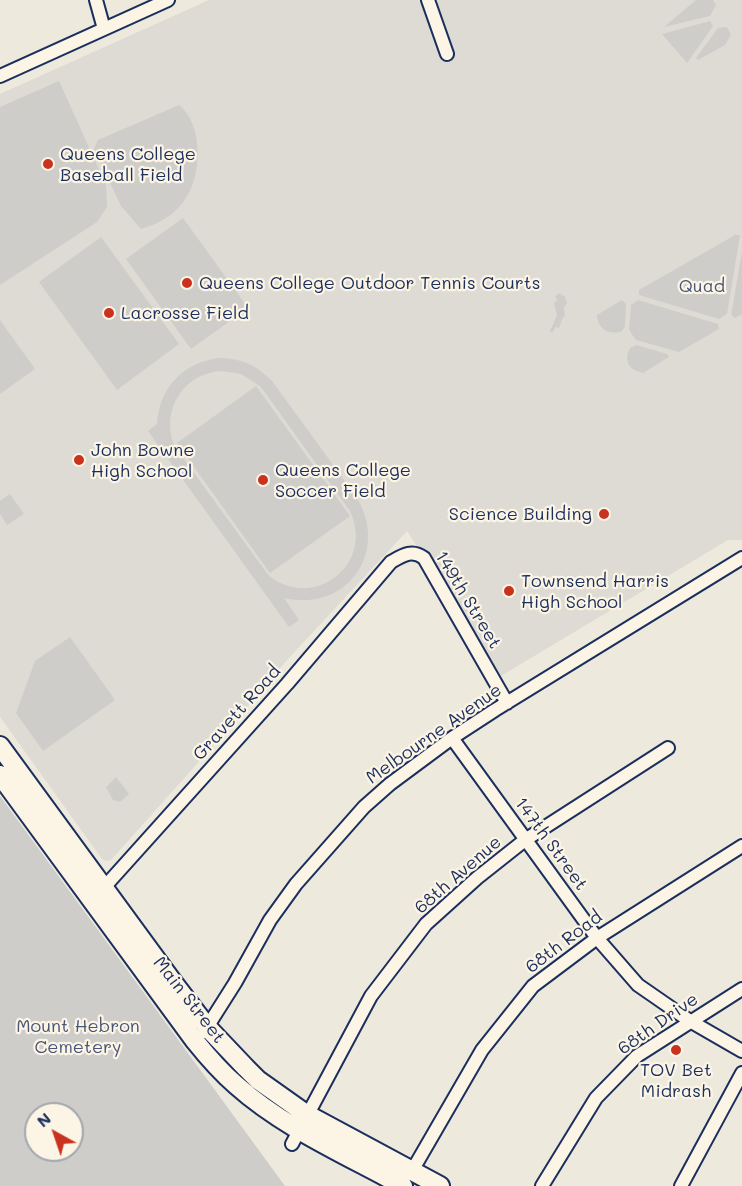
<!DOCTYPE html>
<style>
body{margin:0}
#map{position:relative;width:742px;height:1186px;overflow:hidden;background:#eee9dd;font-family:Mali,sans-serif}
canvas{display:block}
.north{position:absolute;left:24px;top:1102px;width:60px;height:60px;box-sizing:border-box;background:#fcf5e5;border:2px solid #a2a6af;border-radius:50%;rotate:320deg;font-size:16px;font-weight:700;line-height:24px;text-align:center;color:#1b2f5e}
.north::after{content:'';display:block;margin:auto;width:21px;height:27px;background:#c8321e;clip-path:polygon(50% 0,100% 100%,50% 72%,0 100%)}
</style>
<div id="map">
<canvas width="742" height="1186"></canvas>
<div class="north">N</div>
</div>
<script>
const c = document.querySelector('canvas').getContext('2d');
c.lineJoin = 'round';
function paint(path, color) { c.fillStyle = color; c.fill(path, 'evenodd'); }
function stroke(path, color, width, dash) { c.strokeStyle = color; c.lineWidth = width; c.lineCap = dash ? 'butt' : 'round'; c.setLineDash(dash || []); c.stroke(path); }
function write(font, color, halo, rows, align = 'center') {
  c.font = font + ' Mali,sans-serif'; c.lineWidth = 4.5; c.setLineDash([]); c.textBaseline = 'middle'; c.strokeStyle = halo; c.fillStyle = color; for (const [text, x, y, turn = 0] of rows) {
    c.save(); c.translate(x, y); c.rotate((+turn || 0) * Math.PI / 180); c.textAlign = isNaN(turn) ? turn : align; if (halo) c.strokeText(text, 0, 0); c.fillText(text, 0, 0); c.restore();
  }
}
const built = new Path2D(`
 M209 0H742V540H728L501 676 407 531 288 659 230 727 111 860 106 861 102 859 0 717V94Z`);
const green = new Path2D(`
 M696 0H713L716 5 710 16 664 27Z
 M710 21 713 26 687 63 662 34Z
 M727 27 731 35 725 45 698 60 696 58 718 28Z
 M59 81 106 185 107 207 97 222 0 285V107Z
 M179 105C204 125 202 177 184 201 173 216 158 224 141 229L121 206 94 149 98 140Z
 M183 218 248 308 191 349 126 259Z
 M735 235H740L727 314 719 319 639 295V290Z
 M101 237 179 344 117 390 39 282Z
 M742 252V314L735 318 731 315Z
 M560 293 562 296 564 295 567 303 564 307 565 317H563L559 328 556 327 552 333 550 331 557 315 554 303 557 301 555 296Z
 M622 300 626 304 625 326 622 331C610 336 597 329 597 315Z
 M638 300 718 324 719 329 679 352 636 340 629 330 631 305Z
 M0 320 35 369 0 394Z
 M636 345 667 354 669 357 643 373C629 370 623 361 630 348Z
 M218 358C240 358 257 365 272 381L355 495C391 550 348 613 284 598L299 620 289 627 148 431 157 424C159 388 183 363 218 358ZM222 371 241 374 261 387 350 511C375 564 315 611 269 576L175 447C160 412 182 373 222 371Z
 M256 386 350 516 270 573 177 443Z
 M10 494 24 514 7 525 0 514V501Z
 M70 637 115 700 43 751 16 713 35 661Z
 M116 777 129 794 120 802 113 800 106 787Z
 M0 796 285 1186H0ZM36 1114H72V1150H36Z`);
const minor = new Path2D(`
 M96 0 104 29
 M428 0 447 54
 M0 76 168 0
 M452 738 597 938 638 985 690 1021 742 1051
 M100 892 287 684 391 562C403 555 412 549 424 558L507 703
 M204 1032 235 983 270 920 296 884 364 807 390 784 452 738 495 710 742 558
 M292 1144 371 996 426 924 477 878 525 840 668 748
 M412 1171 482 1050 533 986 597 938 742 846
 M542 1186 596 1098 637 1056 742 989
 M681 1186 742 1073`);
const primary = new Path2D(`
 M0 746 172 981 208 1028 246 1068 258 1080 306 1114 440 1186
 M0 775 195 1041C207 1056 221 1072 236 1085 284 1128 347 1155 403 1186`);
const markers = [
 [48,164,6,"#c8321e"],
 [187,283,6,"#c8321e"],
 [109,313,6,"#c8321e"],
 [79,460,6,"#c8321e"],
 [263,480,6,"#c8321e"],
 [604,514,6,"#c8321e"],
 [509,591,6,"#c8321e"],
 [676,1050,6,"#c8321e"]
];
const poiNames = [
 ["Queens College",60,154],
 ["Baseball Field",60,175],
 ["Queens College Outdoor Tennis Courts",199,283],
 ["Lacrosse Field",121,313],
 ["John Bowne",91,450],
 ["High School",91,471],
 ["Queens College",275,470],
 ["Soccer Field",275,491],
 ["Science Building",592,514,"right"],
 ["Townsend Harris",521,581],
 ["High School",521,602],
 ["TOV Bet",676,1070,"center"],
 ["Midrash",676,1091,"center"]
];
const parkNames = [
 ["Quad",702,286],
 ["Mount Hebron",78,1026],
 ["Cemetery",78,1047]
];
const streetNames = [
 ["149th Street",468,600,59],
 ["Gravett Road",237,713,-48],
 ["Melbourne Avenue",434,734,-35],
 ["147th Street",551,844,54],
 ["68th Avenue",458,875,-41],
 ["68th Road",564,942,-37],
 ["Main Street",189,1000,52],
 ["68th Drive",658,1024,-35]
];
paint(built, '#dedbd4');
paint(green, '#cfcdca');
stroke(minor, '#1b2f5e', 16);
stroke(primary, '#1b2f5e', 22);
stroke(minor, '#fcf5e5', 12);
stroke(primary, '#fcf5e5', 18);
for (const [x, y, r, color] of markers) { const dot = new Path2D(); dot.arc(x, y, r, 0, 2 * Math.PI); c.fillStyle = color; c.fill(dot); stroke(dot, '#fcf5e5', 2); }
write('18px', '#1b2f5e', '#fcf5e5', poiNames, 'left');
write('18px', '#485679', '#fcf5e5', parkNames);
write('18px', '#1b2f5e', '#fcf5e5', streetNames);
</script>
